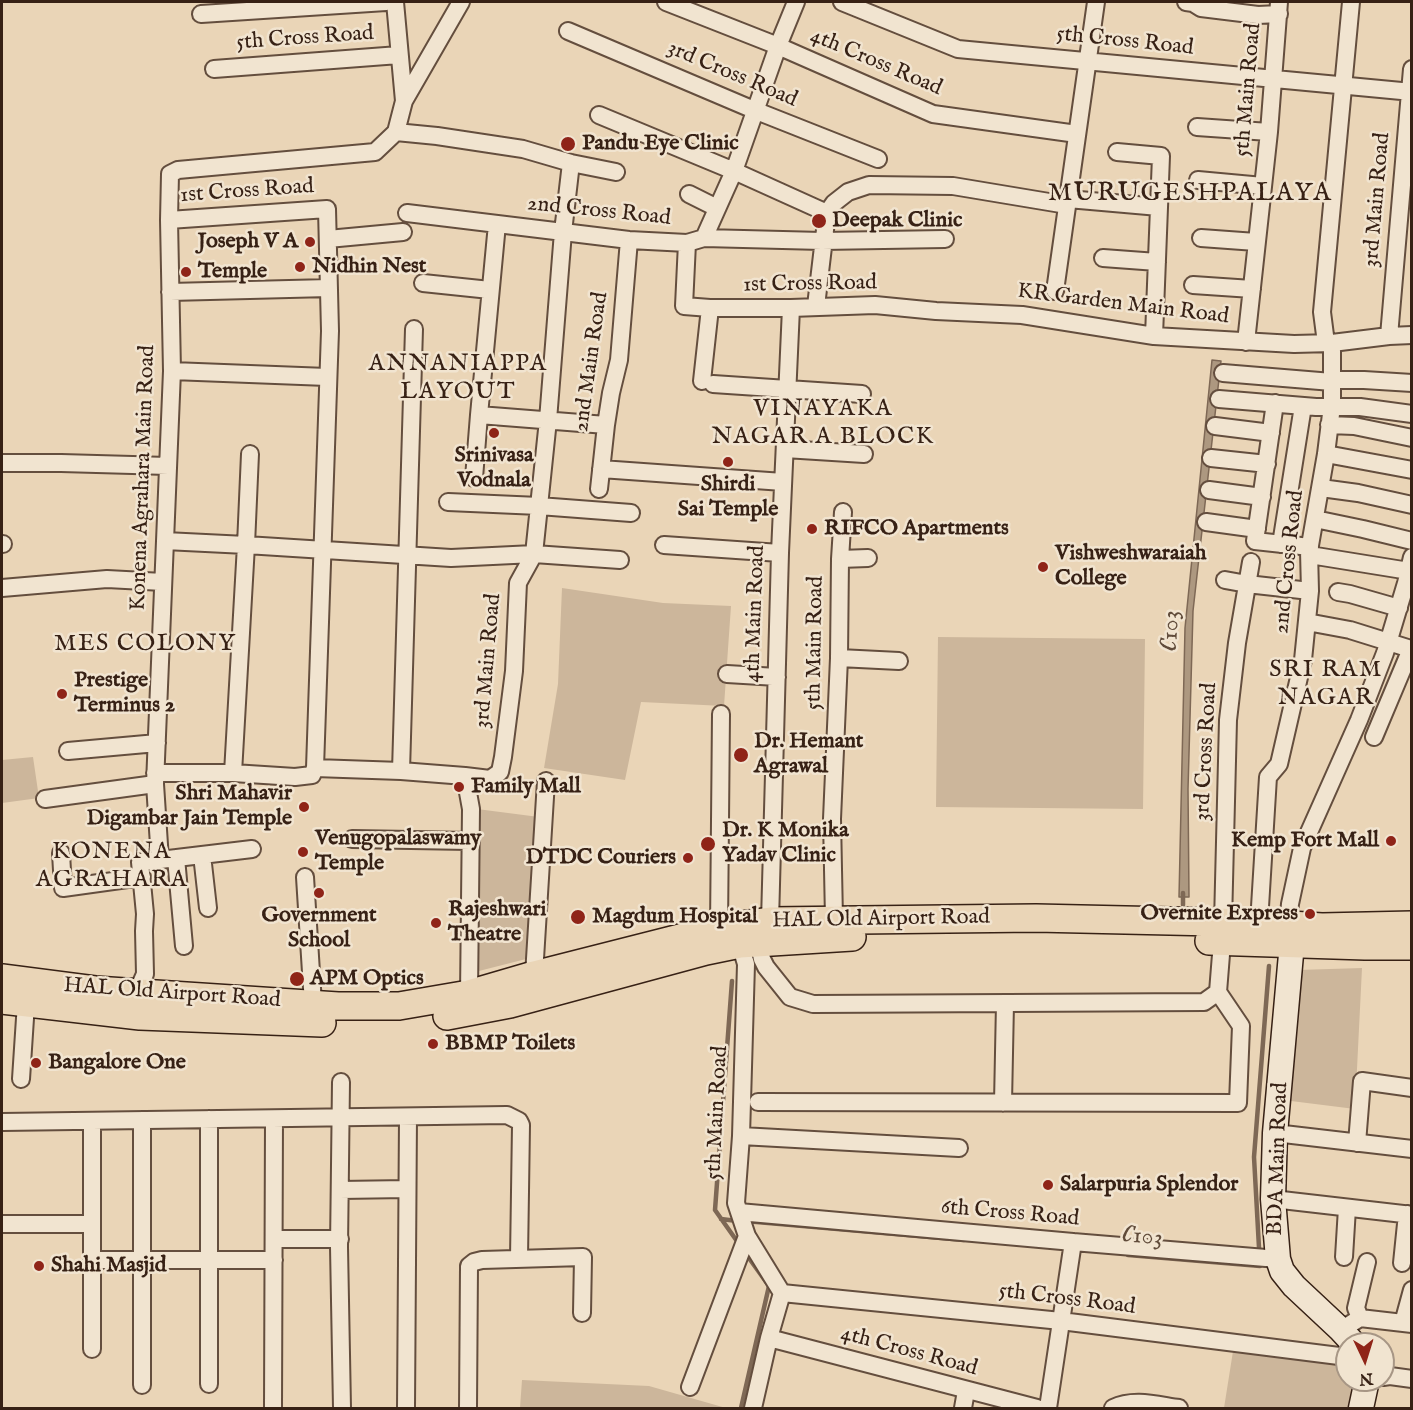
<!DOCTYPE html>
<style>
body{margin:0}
#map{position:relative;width:1413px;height:1410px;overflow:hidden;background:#ead5b7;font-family:"IM FELL English",serif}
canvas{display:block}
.frame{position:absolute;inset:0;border:3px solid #372115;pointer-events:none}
.north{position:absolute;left:1335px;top:1332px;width:60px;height:60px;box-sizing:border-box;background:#f1e4d0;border:2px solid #a79685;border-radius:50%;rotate:176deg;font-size:16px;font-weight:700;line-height:24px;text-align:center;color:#372115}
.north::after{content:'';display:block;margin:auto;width:21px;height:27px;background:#8f2418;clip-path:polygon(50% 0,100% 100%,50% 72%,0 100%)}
</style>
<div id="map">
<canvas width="1413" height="1410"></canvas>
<div class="frame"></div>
<div class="north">N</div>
</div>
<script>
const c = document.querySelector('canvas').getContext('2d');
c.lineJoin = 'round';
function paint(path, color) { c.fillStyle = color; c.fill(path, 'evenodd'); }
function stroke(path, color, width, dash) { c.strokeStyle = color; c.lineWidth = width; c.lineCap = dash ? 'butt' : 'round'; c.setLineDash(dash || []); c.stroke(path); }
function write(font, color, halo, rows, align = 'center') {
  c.font = font + ' "IM FELL English",serif'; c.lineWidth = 5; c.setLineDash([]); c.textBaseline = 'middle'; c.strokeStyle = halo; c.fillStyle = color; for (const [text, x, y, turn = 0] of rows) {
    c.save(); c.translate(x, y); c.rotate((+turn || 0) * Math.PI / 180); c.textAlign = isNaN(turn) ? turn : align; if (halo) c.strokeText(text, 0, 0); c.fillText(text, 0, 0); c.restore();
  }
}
const green = new Path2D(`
 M562 588 663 603 731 606 724 706 641 702 625 780 544 768 558 684Z
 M938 637 1145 639 1143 809 936 807Z
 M33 757 39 798 2 803V760Z
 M477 809 539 817 526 959 475 972Z
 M1362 968 1355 1109 1291 1101 1298 970Z
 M1234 1345 1347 1361V1380H1357L1353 1408H1224Z
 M522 1380 649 1386 726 1408H520Z`);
const water = new Path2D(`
 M1212 360 1221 361 1193 611 1188 789 1189 897H1179L1185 628Z`);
const stream = new Path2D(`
 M1183 905V893
 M732 981 715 1210 739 1244
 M721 1219 737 1221
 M745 1221 964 1240
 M1128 1255 1260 1266 1254 1157 1269 966
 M741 1408 769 1286 746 1254`);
const street = new Path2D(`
 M395 2 404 101
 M666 2 778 46 933 114 1077 134
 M842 2 958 49 1412 92
 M1186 2 1193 3 1201 8 1258 15 1279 14
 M201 14 386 2
 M568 31 754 110 878 159
 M214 69 399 55
 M599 115 734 171 827 213
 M1197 127 1269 132
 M396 132 437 136 523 149 571 163 616 172
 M396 132 404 101 461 2
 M1117 152 1161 156 1154 336
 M1198 180 1263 186
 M689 194 717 208
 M1068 199 1159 207
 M407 213 629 240 687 243 704 238 822 241 945 239
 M169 220 327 209 330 331 315 768
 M704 238 734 171 778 46 796 2
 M1201 238 1256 242
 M328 239 403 232
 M687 243 684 306 710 308H791L875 305 936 311 1022 315 1154 336 1294 344 1332 343 1389 336 1412 335
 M1103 258 1157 262
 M423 283 490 290
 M1193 285 1252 289
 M1055 291 1096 2
 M170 292 329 288
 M816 306 827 213 834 203 848 192 869 185 953 186 1067 205
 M1389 336 1412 69
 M1246 342 1269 132 1279 2
 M1326 343 1322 312 1351 2
 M172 371 327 377
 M1223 373 1332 382
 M1332 380H1364L1412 383
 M702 381 710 308
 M713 384 862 394
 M1219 399 1316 407H1360L1412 414
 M1275 403 1255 541 1310 547
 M479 415 606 425
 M1329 425 1354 426 1412 438
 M1215 426 1271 433
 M785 449 864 454
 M1326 454 1412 470
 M1211 458 1267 464
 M2 463H61L168 466
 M601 469 783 482
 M474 478 479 415 497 224
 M1321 488 1358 493 1412 505
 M599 489 606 425 611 393 619 360 629 240
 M1209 490 1262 497
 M448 502 539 506 631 513
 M1315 519 1363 529 1412 541
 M1206 522 1257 529
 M165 541 246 545 451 558 534 554 620 560
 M2 544H3
 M1281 544 1303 406
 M664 545 780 553
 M1310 555 1409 571
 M840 559 868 558
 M1225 580 1247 584 1310 591
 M2 588 107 579 163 582
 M1338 592 1350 594 1399 608
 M1307 622 1350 630 1411 649 1374 737
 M839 658 899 661
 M727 674 777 677
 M68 751 157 743
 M401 771 414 329
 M155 773H233L295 777 312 775 315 768 401 771 465 776 471 809 469 994
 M233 773 246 545 250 454
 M465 776 490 779 500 772 503 757 514 671 518 583 534 554 548 420 563 232 571 163
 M45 799 155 784
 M352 839 470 841
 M61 853 63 888 142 877
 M202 855 208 908
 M176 858 184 946
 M160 860 252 849
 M305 877 313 1004
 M834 919 832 819 839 658 840 559 843 512
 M770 921 780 553 791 308
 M1223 923 1228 720 1237 643 1251 562
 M1259 923 1268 777 1279 764 1303 660 1310 591 1309 551 1326 454 1332 406V343
 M1288 924 1290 904 1302 848 1359 720 1385 653 1406 583 1412 557
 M719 928 721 714
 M758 942 762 959 766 967 790 997 813 1004 1204 1002 1218 992
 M740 944 746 964 741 1136 736 1203 747 1236 782 1293 769 1338 753 1408
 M534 975 546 781
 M141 993V983L145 974 144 931 145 914 140 862 160 860 155 784 172 371 169 220 170 174 178 170 375 152 396 132
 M21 1079 26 1003
 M341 1082 339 1247 342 1408
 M758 1102 1238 1103 1241 1026 1218 992 1222 942
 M1003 1103 1005 1003
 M2 1122 507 1115 519 1121 521 1125 519 1258
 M1275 1133 1412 1149
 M741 1136 959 1148
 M1357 1143 1362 1081 1412 1088
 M340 1190 407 1189
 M1273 1199 1412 1215
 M739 1212 1073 1242 1278 1259
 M2 1224H92V1260H274
 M92 1224V1121
 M274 1239H340
 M1344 1257 1347 1208
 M92 1260V1349
 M1402 1263 1407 1214
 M782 1293 1061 1321 1347 1357
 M1360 1318 1356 1308 1367 1262
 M1403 1323 1412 1290
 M1341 1330 1360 1318 1412 1324
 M769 1338 1037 1408
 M1383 1377 1390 1376 1412 1379
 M209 1384V1119
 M142 1385V1120
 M690 1387 747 1236
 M273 1408 274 1119
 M406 1408 408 1117
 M468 1408 469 1266 474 1262 482 1260 583 1257 582 1313
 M963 1408 966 1391
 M1048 1408 1073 1242
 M1113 1408C1134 1398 1157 1405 1179 1408`);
const secondary = new Path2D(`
 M1292 943 1275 1133 1273 1199 1278 1259 1282 1271 1294 1286 1341 1330 1354 1344
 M1361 1408 1367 1380`);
const primary = new Path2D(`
 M1209 941 1365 946H1412
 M2 978 95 990 338 1006H399L469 994 534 975 719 928 770 921 1036 918 1259 923 1322 927 1412 925
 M2 1000 140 1016 322 1023
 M447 1016 510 1004 706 951 740 944 852 937`);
const markers = [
 [568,144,8,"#8f2418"],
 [819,221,8,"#8f2418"],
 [310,242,6,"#8f2418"],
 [300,267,6,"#8f2418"],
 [186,272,6,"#8f2418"],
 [494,433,6,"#8f2418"],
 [728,462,6,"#8f2418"],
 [812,529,6,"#8f2418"],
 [1043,567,6,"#8f2418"],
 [62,694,6,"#8f2418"],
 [741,755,8,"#8f2418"],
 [459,787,6,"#8f2418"],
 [304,807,6,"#8f2418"],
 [1391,841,6,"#8f2418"],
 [708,844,8,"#8f2418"],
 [303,852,6,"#8f2418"],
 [688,858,6,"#8f2418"],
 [319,893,6,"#8f2418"],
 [1310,914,6,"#8f2418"],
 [578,917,8,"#8f2418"],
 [436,923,6,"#8f2418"],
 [297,979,8,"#8f2418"],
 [433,1044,6,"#8f2418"],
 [36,1063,6,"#8f2418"],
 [1048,1185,6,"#8f2418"],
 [39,1266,6,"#8f2418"]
];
const streetNames = [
 ["5th Cross Road",305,39,-4],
 ["5th Cross Road",1125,42,6],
 ["4th Cross Road",876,63,23],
 ["3rd Cross Road",732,75,23],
 ["5th Main Road",1249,90,-85],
 ["1st Cross Road",247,192,-4],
 ["3rd Main Road",1378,200,-85],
 ["2nd Cross Road",599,212,6],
 ["1st Cross Road",810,285,-1],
 ["KR Garden Main Road",1123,305,7],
 ["2nd Main Road",592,362,-82],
 ["Konena Agrahara Main Road",144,478,-88],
 ["2nd Cross Road",1290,562,-84],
 ["4th Main Road",756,614,-88],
 ["5th Main Road",816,643,-89],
 ["3rd Main Road",489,661,-85],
 ["3rd Cross Road",1207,752,-87],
 ["HAL Old Airport Road",881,920,-1],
 ["HAL Old Airport Road",172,994,4],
 ["5th Main Road",718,1113,-87],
 ["BDA Main Road",1279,1159,-88],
 ["6th Cross Road",1010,1214,5],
 ["5th Cross Road",1067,1300,7],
 ["4th Cross Road",909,1352,15]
];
const poiNames = [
 ["Pandu Eye Clinic",582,144],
 ["Deepak Clinic",832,221],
 ["Joseph V A",298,242,"right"],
 ["Nidhin Nest",312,267],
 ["Temple",198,272],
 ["Srinivasa",494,456,"center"],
 ["Vodnala",494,481,"center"],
 ["Shirdi",728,485,"center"],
 ["Sai Temple",728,510,"center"],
 ["RIFCO Apartments",824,529],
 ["Vishweshwaraiah",1055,554],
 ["College",1055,579],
 ["Prestige",74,681],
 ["Terminus 2",74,706],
 ["Dr. Hemant",754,742],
 ["Agrawal",754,767],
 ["Family Mall",471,787],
 ["Shri Mahavir",292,794,"right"],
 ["Digambar Jain Temple",292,819,"right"],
 ["Dr. K Monika",722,831],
 ["Yadav Clinic",722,856],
 ["Venugopalaswamy",315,839],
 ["Temple",315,864],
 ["Kemp Fort Mall",1379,841,"right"],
 ["DTDC Couriers",676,858,"right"],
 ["Rajeshwari",448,910],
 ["Theatre",448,935],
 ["Overnite Express",1298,914,"right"],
 ["Government",319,916,"center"],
 ["School",319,941,"center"],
 ["Magdum Hospital",592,917],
 ["APM Optics",310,979],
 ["BBMP Toilets",445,1044],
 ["Bangalore One",48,1063],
 ["Salarpuria Splendor",1060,1185],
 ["Shahi Masjid",51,1266]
];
const neighbourhoodNames = [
 ["ANNANIAPPA",458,365],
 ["LAYOUT",458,393],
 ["VINAYAKA",823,410],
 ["NAGAR A BLOCK",823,438],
 ["MES COLONY",145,645],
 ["SRI RAM",1326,671],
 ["NAGAR",1326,699],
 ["KONENA",112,853],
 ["AGRAHARA",112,881]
];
const waterNames = [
 ["C103",1172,631,-87],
 ["C103",1142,1238,5]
];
const quarterNames = [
 ["MURUGESHPALAYA",1190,195]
];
paint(green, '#ccb69b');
paint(water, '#ad9880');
stroke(water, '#7e6855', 1.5);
stroke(stream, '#7e6855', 4.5);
stroke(street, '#644e3e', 20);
stroke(secondary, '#372115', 27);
stroke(primary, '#372115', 30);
stroke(street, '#f1e4d0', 16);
stroke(secondary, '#f1e4d0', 24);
stroke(primary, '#ead5b7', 27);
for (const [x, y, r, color] of markers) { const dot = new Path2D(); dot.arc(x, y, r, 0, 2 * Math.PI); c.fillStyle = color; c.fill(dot); stroke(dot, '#f1e4d0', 2); }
write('22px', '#372115', '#f1e4d0', streetNames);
write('bold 22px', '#372115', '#f1e4d0', poiNames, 'left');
c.letterSpacing = '1.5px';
write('24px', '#372115', '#f1e4d0', neighbourhoodNames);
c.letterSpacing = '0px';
write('italic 24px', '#604b3a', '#f1e4d0', waterNames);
c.letterSpacing = '1.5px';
write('26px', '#372115', '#f1e4d0', quarterNames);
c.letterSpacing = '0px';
</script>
